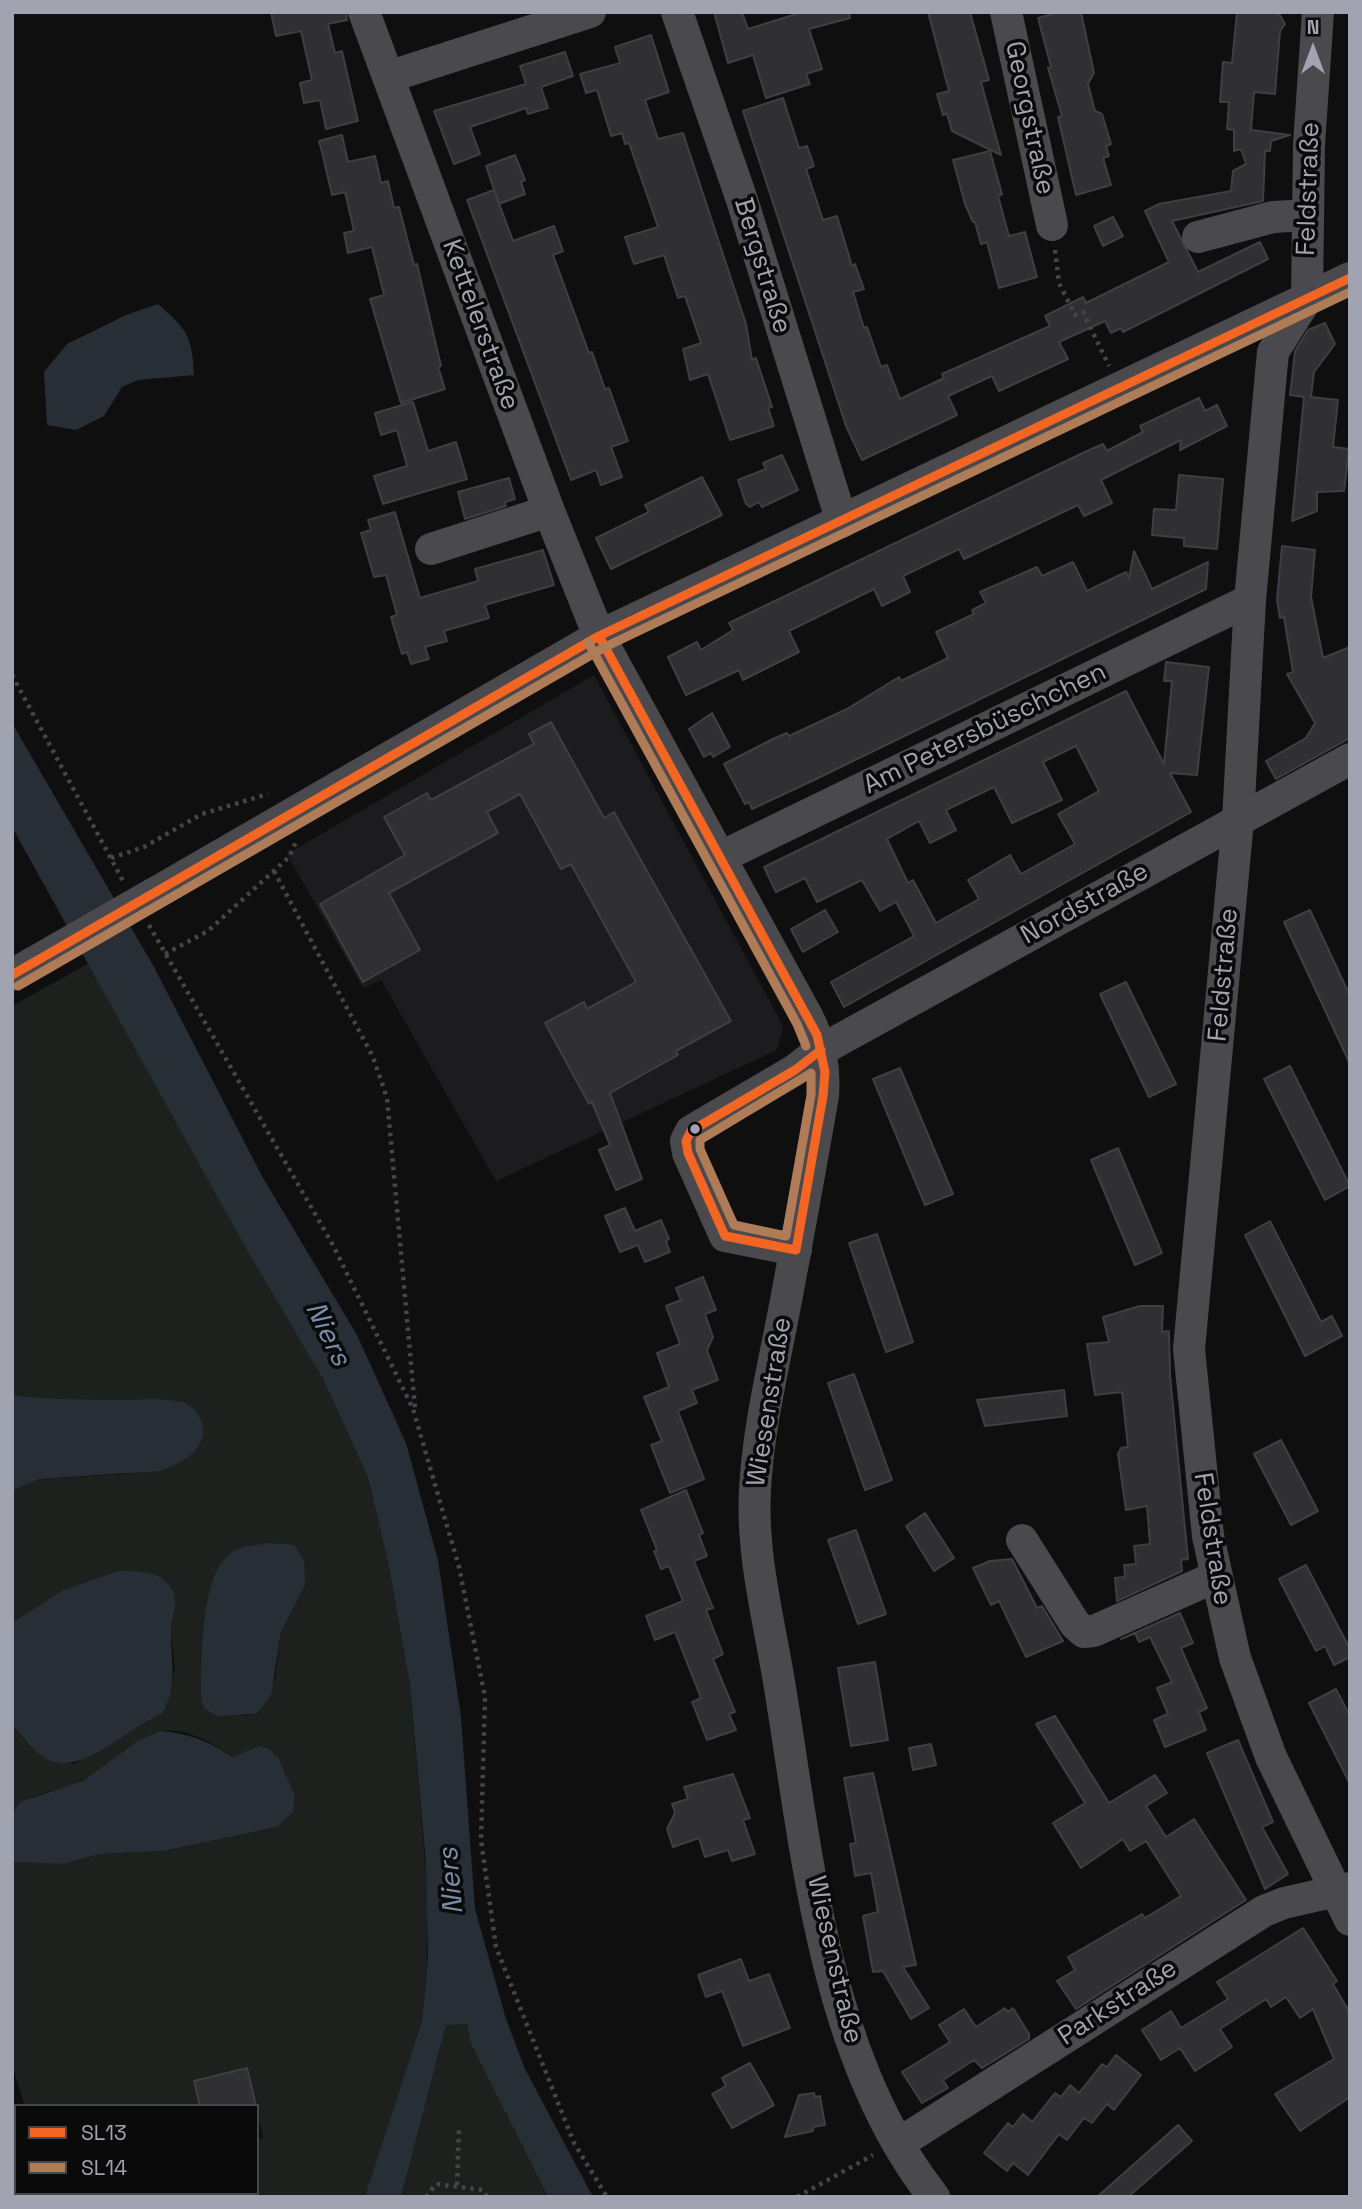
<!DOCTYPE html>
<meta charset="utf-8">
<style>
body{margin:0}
#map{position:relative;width:1362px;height:2209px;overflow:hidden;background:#0f0f10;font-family:"Space Grotesk",sans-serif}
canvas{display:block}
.frame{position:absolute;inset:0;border:14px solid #a1a3b0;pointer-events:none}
.legend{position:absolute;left:14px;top:2104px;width:245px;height:91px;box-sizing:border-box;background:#0a0a0b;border:2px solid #46474d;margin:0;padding:9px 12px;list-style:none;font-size:21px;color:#a1a3b0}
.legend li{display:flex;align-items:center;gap:14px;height:35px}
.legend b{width:35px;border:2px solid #46474d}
.north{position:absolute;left:1278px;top:14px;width:70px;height:70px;-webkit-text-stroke:5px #0a0a0b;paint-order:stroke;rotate:0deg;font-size:19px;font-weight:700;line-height:28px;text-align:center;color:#a1a3b0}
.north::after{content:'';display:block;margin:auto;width:24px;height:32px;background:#a1a3b0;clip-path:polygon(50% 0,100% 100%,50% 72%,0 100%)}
</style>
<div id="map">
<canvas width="1362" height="2209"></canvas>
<div class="frame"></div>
<ul class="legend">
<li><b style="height:9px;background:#f26522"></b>SL13</li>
<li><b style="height:9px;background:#b07c57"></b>SL14</li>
</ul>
<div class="north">N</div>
</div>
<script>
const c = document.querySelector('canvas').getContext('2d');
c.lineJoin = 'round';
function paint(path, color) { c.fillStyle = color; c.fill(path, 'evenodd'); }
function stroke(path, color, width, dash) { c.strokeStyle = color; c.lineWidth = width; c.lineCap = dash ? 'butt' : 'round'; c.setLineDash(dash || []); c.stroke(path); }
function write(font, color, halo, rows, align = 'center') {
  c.font = font + ' "Space Grotesk",sans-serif'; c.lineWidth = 7; c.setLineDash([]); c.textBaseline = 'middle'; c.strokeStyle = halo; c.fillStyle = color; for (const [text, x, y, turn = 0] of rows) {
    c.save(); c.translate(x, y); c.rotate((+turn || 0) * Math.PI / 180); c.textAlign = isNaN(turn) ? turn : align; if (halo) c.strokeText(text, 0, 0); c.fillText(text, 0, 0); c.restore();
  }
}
const built = new Path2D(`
 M594 675 783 1026 777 1050 496 1181 381 980 363 988 287 854Z`);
const green = new Path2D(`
 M89 963 252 1259 323 1379 368 1477 389 1567 410 1685 427 1884V1967L422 2021 366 2197H53L52 2193H257V2140L263 2138 247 2069 195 2081 200 2106H25L12 2064V1862L64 1864 100 1854 163 1851 277 1827 295 1795 278 1757 259 1746 232 1757C213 1743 187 1728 162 1731 147 1733 101 1771 84 1780 60 1794 29 1789 12 1814V1725L42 1756 74 1764 146 1720 162 1714 175 1669 171 1632 174 1614 118 1571 63 1590 12 1623V1491L39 1479 129 1474 157 1400H56L17 1396 12 1393V1006ZM305 1585 281 1632 275 1679 256 1714 244 1716 201 1695 207 1600Z
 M467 2023 471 2044 548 2197H401L446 2025Z`);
const water = new Path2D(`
 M158 304C187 329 192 336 194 375L138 380 122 387 104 416 76 430 47 425 44 372 67 344 126 315Z
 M12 723 154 967 263 1178 357 1335 406 1443 438 1560 461 1717 475 1909 506 2019 525 2069 593 2197H548L471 2044 467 2024 446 2025 401 2197H365L422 2021 428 1959 426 1863 410 1685 389 1567 368 1477 323 1379 252 1259 12 827Z
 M12 1393 17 1396C51 1399 85 1400 120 1400 140 1400 166 1397 185 1403 196 1407 205 1423 203 1434 199 1455 179 1464 160 1471L39 1479 12 1491Z
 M267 1543 294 1545 304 1560 305 1585 281 1632 271 1695 256 1714 217 1716 204 1708 201 1695C202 1660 199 1569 235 1550 244 1546 257 1545 267 1543Z
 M118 1571C135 1571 157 1570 169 1585 181 1600 171 1617 171 1633 171 1664 178 1685 162 1714 128 1726 77 1783 42 1756 31 1748 22 1735 12 1725V1623L63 1590Z
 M160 1731C188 1733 209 1741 232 1757L259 1746 269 1749 278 1757 295 1795 293 1812 277 1827 163 1851 100 1854 64 1864 12 1862V1814L20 1802 83 1781 138 1741Z`);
const building = new Path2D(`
 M271 12H346L347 20 328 24 335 53 342 51 358 121 326 129 320 100 304 103 300 83 312 80 301 31 276 36Z
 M714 12H742L748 29 803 12H849L850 18 809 29 822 69 806 74 810 84 766 98 753 55 728 63Z
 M928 12H970L989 80 981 82 1001 155 952 131 947 114 943 115 937 94 949 91Z
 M1060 12H1081L1094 73 1088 84 1095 111 1102 114 1111 144 1106 146 1109 156 1103 158 1111 185 1076 195 1058 117 1062 116 1048 68 1051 67 1038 18Z
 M1237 12H1278L1285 24 1280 31 1275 94 1254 92 1251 130 1290 135 1271 141 1270 151H1265L1263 201 1172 221 1198 272 1260 242 1268 259 1123 332 1121 328 1111 333 1105 321 1059 342 1068 359 999 391 992 376 948 396 957 415 862 460 846 426 743 111 783 98 799 148 807 146 814 166 806 169 823 220 837 216 852 266 855 264 864 289 853 292 864 328 867 327 881 367 887 365 900 399 944 378 942 374 1050 326 1045 316 1083 297 1086 303 1169 262 1145 211 1159 204 1231 191 1233 171 1246 164 1241 149 1234 151V130L1227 129 1229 102H1220L1223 62 1232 63Z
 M651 35 669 92 645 100 658 139 683 133 746 324 752 360 756 358 772 407 768 408 774 426 730 440 708 374 690 380 683 349 701 343 685 296 678 298 664 255 634 264 625 237 658 227 629 143 625 144 622 133 611 136 597 90 586 93 580 74 620 63 615 47Z
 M565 52 573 76 541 87 548 108 528 114 526 108 470 127 480 154 454 164 434 111 526 84 520 66Z
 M342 135 348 162 375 156 381 183 388 181 394 208 399 207 414 265 417 264 441 366 438 367 445 389 401 403 370 299 384 295 372 247 348 253 344 233 354 231 345 192 332 195 322 152 319 141Z
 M990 151 1002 194 998 196 1009 236 1025 232 1037 277 999 288 987 242 981 244 975 222H973L965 204 953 160Z
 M515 155 525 180 521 182 525 194 499 204 486 166Z
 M494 190 513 241 554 226 563 251 553 255 589 353 592 352 605 389 609 388 628 441 611 447 622 477 601 485 596 470 571 480 467 200Z
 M1113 217 1123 236 1103 246 1094 226Z
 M1325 323 1335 344 1314 372 1311 397 1338 400 1333 447 1349 449 1344 491 1317 492V511L1292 521 1304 397 1290 395 1295 351 1308 330Z
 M1199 398 1205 411 1217 405 1227 426 1180 450 1181 440 1101 480 1112 503 1084 516 1078 505 964 559 959 549 903 576 910 592 882 606 874 589 789 631 799 652 743 680 739 670 686 695 668 657 697 642 701 650 733 630 729 623 1087 451 1103 444 1107 451 1143 432 1140 426Z
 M413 402 428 451 456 442 467 479 383 504 374 476 407 466 397 430 381 435 375 413Z
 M782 455 798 490 762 507 759 502 750 507 746 504 738 480 766 469 763 463Z
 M1179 475 1223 479 1217 549 1184 546V538L1152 535 1154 509 1176 510Z
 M702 477 722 515 611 569 596 538 649 512 645 505Z
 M509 478 515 499 505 502 506 506 465 519 458 492Z
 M395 512 420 598 478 581 475 569 543 550 554 585 485 605 489 618 444 631 447 641 425 647 429 659 411 664 407 652 402 654 391 617 397 615 386 575 374 577 361 533 371 530 368 520Z
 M1282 546 1315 550 1311 597 1323 658 1350 647V738L1276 779 1266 761 1306 738 1315 723 1287 674 1293 672 1284 617 1280 618 1277 600Z
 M1134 551 1152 589 1208 562 1206 589 812 781 752 809 749 802 745 804 724 764 775 738 787 733 789 736 847 709 899 677 901 681 948 658 936 632 974 614 972 610 986 603 980 592 1037 567 1042 576 1073 562 1087 591 1126 572 1129 578Z
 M1166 662 1209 667 1197 775 1170 773 1191 812 844 1007 831 982 914 936 896 902 880 911 862 880 817 902 805 878 776 892 764 867 1126 691 1164 764 1172 681H1164ZM1076 746 1099 791 1058 814 1075 844 1021 874 1010 855 968 880 979 899 936 923 913 880 908 883 887 839 919 821 930 843 956 830 946 810 994 787 1012 823 1062 800 1043 762Z
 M712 713 730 747 713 757 711 753 704 757 689 729Z
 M551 722 604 818 614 812 731 1021 676 1051 678 1055 610 1093 642 1179 616 1190 599 1150 610 1145 592 1102 589 1104 545 1023 584 1002 587 1009 636 982 571 864 561 869 520 794 487 812 498 833 389 893 420 950 363 982 320 904 405 855 384 817 427 793 431 800 534 744 529 734Z
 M825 910 838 932 803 952 791 929Z
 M1310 910 1350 996V1064L1284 922Z
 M1126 982 1176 1084 1149 1097 1100 994Z
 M1290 1066 1350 1186 1325 1200 1264 1079Z
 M900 1068 953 1194 925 1205 873 1079Z
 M1118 1148 1162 1253 1135 1265 1091 1160Z
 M625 1208 635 1231 661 1220 669 1239 666 1241 670 1252 645 1262 638 1245 620 1252 605 1216Z
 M1270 1221 1321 1322 1332 1316 1342 1336 1305 1356 1245 1235Z
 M877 1234 913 1342 886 1352 849 1243Z
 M703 1277 716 1310 705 1314 713 1337 707 1350 718 1380 692 1390 697 1403 678 1411 704 1479 670 1493 651 1445 662 1441 644 1397 669 1387 657 1353 680 1344 666 1306 681 1300 676 1288Z
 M1140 1306H1163L1162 1332 1169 1331 1170 1375 1188 1559 1181 1560 1182 1571 1117 1601 1115 1578 1125 1577 1124 1565 1136 1564 1134 1546 1150 1544 1147 1506 1126 1510 1118 1454 1121 1448 1128 1447 1122 1392 1095 1395 1087 1344 1109 1342 1103 1317Z
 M854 1374 892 1480 865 1490 828 1383Z
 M1064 1390 1067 1416 985 1426 977 1400Z
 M1281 1440 1318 1511 1291 1525 1254 1454Z
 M686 1490 703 1533 699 1535 707 1556 694 1561 713 1608 706 1610 723 1654 713 1659 735 1712 729 1714 736 1730 707 1740 692 1702 701 1698 675 1632 655 1640 646 1616 683 1601 669 1566 661 1569 654 1551 657 1550 641 1510Z
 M925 1513 954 1558 934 1571 906 1526Z
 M856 1530 886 1614 858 1624 828 1540Z
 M1012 1559 1037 1608 1042 1606 1063 1641 1026 1657 999 1601 991 1605 973 1568 990 1561Z
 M1306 1565 1350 1649V1657L1334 1665 1325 1646 1316 1651 1279 1579Z
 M1180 1613 1193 1643 1181 1648 1207 1708 1199 1712 1206 1730 1165 1747 1154 1720 1168 1714 1157 1688 1172 1682 1150 1637 1139 1642 1135 1633 1121 1639Z
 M875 1662 888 1740 851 1746 838 1668Z
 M1336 1689 1350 1716V1784L1309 1703Z
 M1055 1716 1109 1803 1155 1775 1167 1793 1146 1806 1166 1837 1194 1819 1246 1900 1076 2009 1057 1981 1075 1970 1068 1957 1142 1914 1145 1918 1181 1896 1146 1841 1130 1851 1123 1839 1081 1868 1053 1823 1085 1803 1036 1724Z
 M1238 1740 1273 1822 1262 1827 1288 1874 1265 1889 1207 1753Z
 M931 1744 936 1765 913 1770 909 1748Z
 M873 1773 916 1965 903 1967 929 2008 911 2019 883 1971 873 1972 863 1916 878 1912 871 1873 855 1876 850 1844 856 1843 844 1778Z
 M733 1774 750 1818 743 1820 755 1854 732 1861 728 1850 705 1857 699 1838 673 1847 667 1829 675 1813 672 1804 688 1799 684 1787Z
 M1303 1928 1337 1981 1333 1984 1350 2013V2097L1300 2131 1275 2094 1334 2059 1313 2009 1300 2018 1286 1997 1271 2007 1266 1999 1220 2029 1232 2047 1195 2071 1180 2048 1161 2060 1142 2030 1171 2011 1181 2028 1228 1999 1217 1982Z
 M741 1959 749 1981 769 1974 790 2028 743 2046 722 1991 706 1997 698 1975Z
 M1005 2008 1008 2012 1013 2008 1029 2034V2039L982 2068 974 2060 943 2080 948 2088 922 2103 902 2072 950 2042 939 2025 964 2009 976 2027Z
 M1116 2055 1141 2075 1114 2110 1107 2104 1092 2123 1084 2118 1067 2140 1059 2134 1028 2175 1013 2163 1007 2171 984 2153 1008 2123 1013 2127 1023 2114 1032 2122 1055 2093 1061 2097 1070 2085 1079 2093 1102 2064 1107 2067Z
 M750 2063 774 2105 732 2128 712 2094 726 2086 722 2078Z
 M247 2068 256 2106H200L194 2081Z
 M814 2093 815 2097 820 2096 825 2125 813 2127V2131L785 2137 799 2095Z
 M1178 2125 1192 2141 1128 2197H1097Z`);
const path = new Path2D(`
 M1055 250 1059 283 1075 315 1083 312 1109 366
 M12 675 123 881
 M111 858 144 847 202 814 268 794
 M274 871 373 1057 387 1098 415 1408
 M149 925 334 1247 413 1409 459 1567 485 1697 481 1840 496 1947 574 2143 607 2197
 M165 954 208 931 289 857 296 842
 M457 2185 459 2128
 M426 2197 436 2184 483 2190 487 2197
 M797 2197 873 2155`);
const minor = new Path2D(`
 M364 12 549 511 599 636 808 1018C821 1044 825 1067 823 1096 810 1170 797 1243 783 1316 772 1373 758 1431 755 1490 751 1557 771 1628 781 1694 808 1861 826 2061 934 2197
 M677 12 742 200 842 522
 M1006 12 1052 225
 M1318 12 1309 145 1307 298 1273 352 1250 600 1238 820 1189 1349 1208 1536 1235 1658 1271 1757 1350 1920
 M388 77 590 12
 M1198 237 1273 217 1308 215
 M431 549 549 511
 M719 858 1250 600
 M155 893 599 636 1350 278
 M12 975 33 963
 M796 1250 725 1236 688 1153 686 1141 691 1131 795 1070 821 1050 1350 759
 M1022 1540 1075 1624 1084 1632 1094 1631 1215 1577
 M898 2144 1264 1911 1284 1903 1350 1888`);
const minorBridge = new Path2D(`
 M33 963 155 893`);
const bus1 = new Path2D(`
 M599 636 817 1035 825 1072 823 1096 796 1250
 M12 975 599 636 1350 278
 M796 1250 725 1236 688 1153 686 1141 691 1131 795 1070 821 1050`);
const bus2 = new Path2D(`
 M588 642 797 1024 806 1046
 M18 986 605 647 1350 292
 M811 1073V1095L786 1236 734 1225 700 1149V1140Z`);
const markers = [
 [695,1129,6,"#a1a3b0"]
];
const streetNames = [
 ["Georgstraße",1029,118,78],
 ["Feldstraße",1309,189,-88],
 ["Bergstraße",762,266,73],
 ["Kettelerstraße",480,325,70],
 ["Am Petersbüschchen",985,729,-26],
 ["Nordstraße",1085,904,-29],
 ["Feldstraße",1224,975,-85],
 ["Wiesenstraße",770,1402,-81],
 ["Feldstraße",1212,1539,81],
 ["Wiesenstraße",834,1960,77],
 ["Parkstraße",1118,2003,-33]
];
const waterNames = [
 ["Niers",327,1334,64],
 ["Niers",452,1881,-95]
];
paint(built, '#1c1c1e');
paint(green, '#1c211d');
paint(water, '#282e35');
paint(building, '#303032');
stroke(building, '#3f3f43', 2);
stroke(path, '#45454a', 4.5, [3.5, 5]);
stroke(minor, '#4a4a4e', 32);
stroke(minorBridge, '#4a4a4e', 32);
stroke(bus1, '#f26522', 9);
stroke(bus2, '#b07c57', 9);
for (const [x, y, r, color] of markers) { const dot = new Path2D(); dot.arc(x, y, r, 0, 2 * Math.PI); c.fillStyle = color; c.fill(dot); stroke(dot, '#0a0a0b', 2.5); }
write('26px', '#a1a3b0', '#0a0a0b', streetNames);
write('italic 28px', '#798caa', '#0a0a0b', waterNames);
</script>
